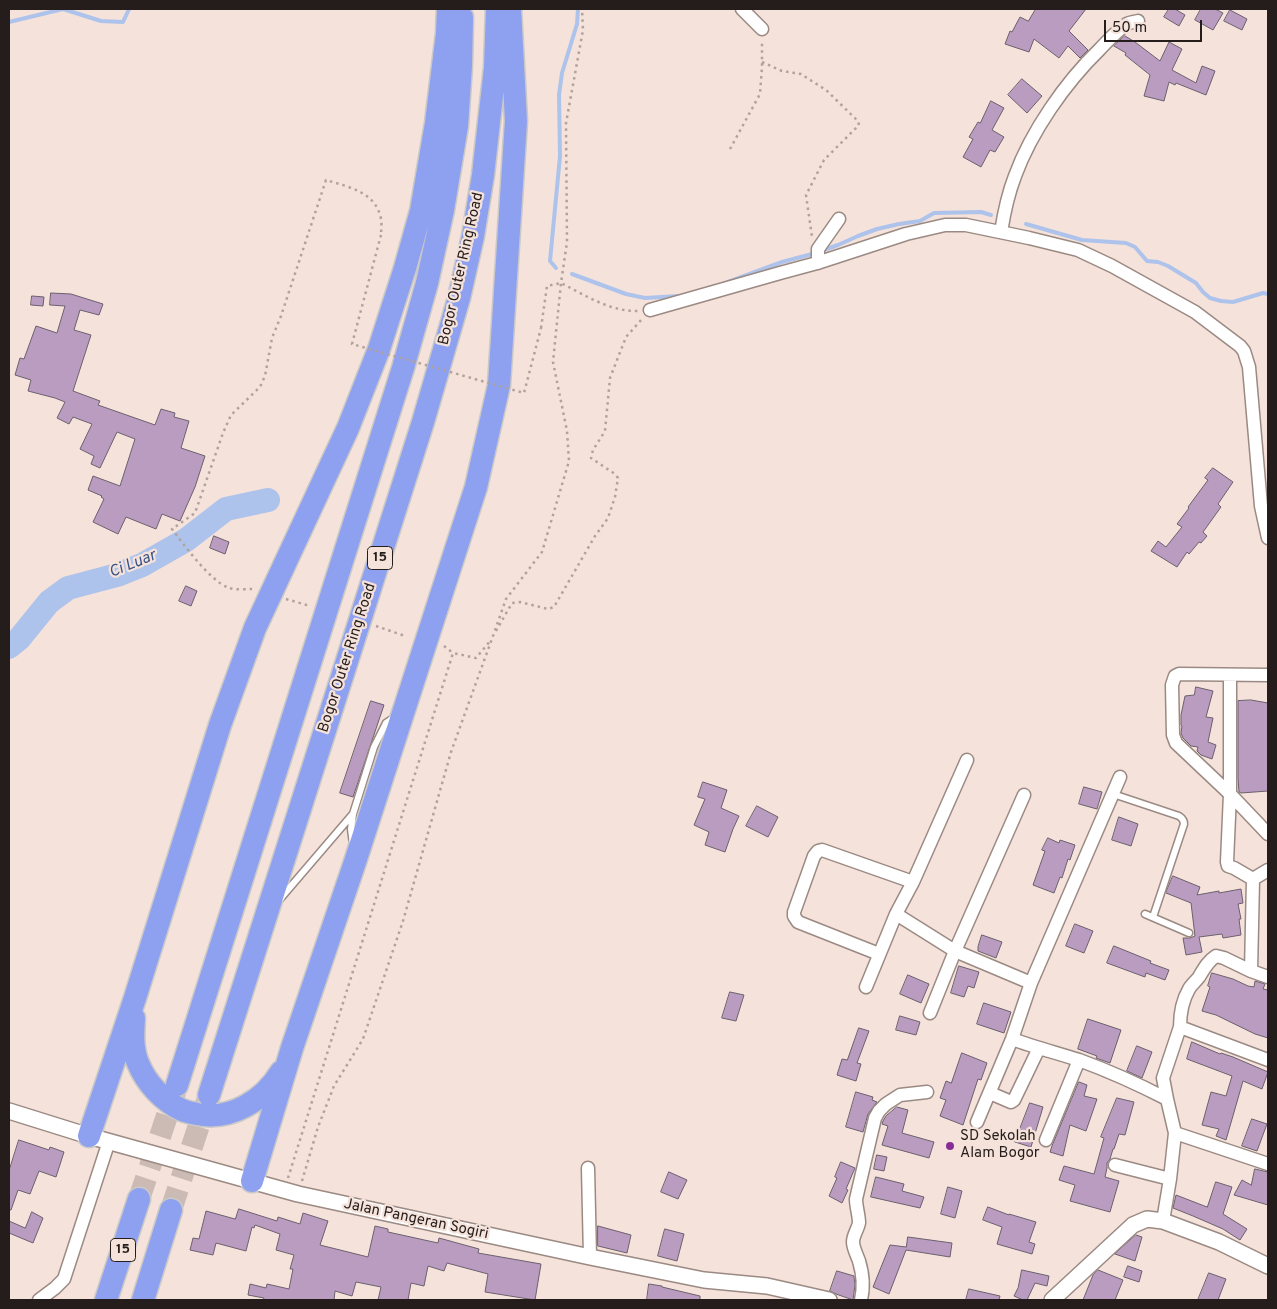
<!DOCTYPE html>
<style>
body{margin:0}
#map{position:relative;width:1277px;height:1309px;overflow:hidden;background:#f5e2da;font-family:Overpass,sans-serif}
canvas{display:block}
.frame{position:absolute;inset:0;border:10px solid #241d1b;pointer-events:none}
.scale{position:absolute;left:1104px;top:20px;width:98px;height:22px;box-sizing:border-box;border:2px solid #241d1b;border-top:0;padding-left:6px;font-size:15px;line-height:18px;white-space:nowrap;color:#241d1b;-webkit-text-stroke:4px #f5e2da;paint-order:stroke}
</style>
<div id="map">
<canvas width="1277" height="1309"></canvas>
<div class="frame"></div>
<div class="scale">50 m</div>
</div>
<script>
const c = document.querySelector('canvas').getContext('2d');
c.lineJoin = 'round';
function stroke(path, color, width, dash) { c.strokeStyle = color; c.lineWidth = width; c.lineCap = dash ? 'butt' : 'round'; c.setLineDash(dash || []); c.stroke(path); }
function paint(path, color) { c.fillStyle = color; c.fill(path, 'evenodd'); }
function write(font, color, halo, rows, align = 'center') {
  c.font = font + ' Overpass,sans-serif'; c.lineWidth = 4.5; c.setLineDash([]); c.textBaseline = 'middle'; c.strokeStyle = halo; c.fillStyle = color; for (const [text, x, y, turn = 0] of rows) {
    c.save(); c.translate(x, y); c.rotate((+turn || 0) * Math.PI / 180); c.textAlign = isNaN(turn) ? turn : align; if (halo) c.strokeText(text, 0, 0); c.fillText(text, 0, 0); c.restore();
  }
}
const stream = new Path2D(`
 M9 22 63 9 101 21 123 22 129 9
 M1026 224 1082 240 1126 243 1135 247 1147 261 1158 262 1168 266 1196 283 1203 292 1210 298 1221 301 1233 302 1263 293 1268 294
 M824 250 838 245 858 236 877 229 899 224 920 221 934 213 981 212 991 215
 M556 268 550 261 560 156 559 95 562 73 577 24 578 9
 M572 274 626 294 645 298 679 296
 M728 282 782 262 812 254`);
const river = new Path2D(`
 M9 647 19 639 49 602 68 588 117 575 142 565 186 540 226 509 268 500`);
const building = new Path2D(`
 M1036 9H1086L1069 31 1088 50 1080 58 1068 46 1059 58 1034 39 1029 52 1005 44 1010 31 1012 32 1020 17 1028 21Z
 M1169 9H1175L1185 15 1179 26 1164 17Z
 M1201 9H1215L1223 13 1213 30 1195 20Z
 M1230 10 1247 19 1242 30 1224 21Z
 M1125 36 1135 42 1160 61 1169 42 1182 49 1172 70 1196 83 1202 66 1215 71 1206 95 1176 83 1175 85 1169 82 1164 101 1144 96 1150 75 1125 55 1126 53 1114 46Z
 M1022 79 1042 96 1027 113 1008 95Z
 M991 101 1004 108 992 130 1004 137 995 152 990 150 981 167 963 157 973 139 969 137 978 122 980 123Z
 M51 293 71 294 103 304 99 315 80 310 74 330 91 335 73 391 100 401 98 405 155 425 161 409 175 413 174 417 189 421 181 448 205 456 195 487 180 521 162 514 156 529 126 517 118 534 93 522 104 499 101 497 102 496 88 490 93 476 120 486 135 439 117 432 100 468 91 464 94 456 80 449 92 424 73 417 69 424 57 418 65 402 55 398 28 391 31 380 15 375 20 358 24 359 36 326 57 333 65 306 50 305Z
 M32 296 44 297 43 306 31 305Z
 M1213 468 1233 482 1218 504 1221 507 1203 532 1207 536 1201 543 1199 542 1189 554 1187 552 1177 567 1151 551 1158 541 1166 547 1182 527 1177 524 1189 508 1188 507 1208 480 1205 478Z
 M214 536 229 542 225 554 210 548Z
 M186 586 197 591 191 606 179 601Z
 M1196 687 1213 691 1206 717 1213 718 1208 742 1216 745 1212 759 1201 755 1197 751 1198 747 1191 746 1183 738 1181 733 1182 726 1181 725V715L1185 696 1194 695Z
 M1251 700 1268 703V791L1241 793 1239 792 1238 778V701Z
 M371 701 384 705 353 797 340 793Z
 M703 782 727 790 721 808 739 816 733 829 725 852 705 845 709 832 694 825 705 799 698 797Z
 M1084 787 1102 792 1097 809 1079 804Z
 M757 806 778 817 768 837 746 826Z
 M1119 817 1138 824 1131 846 1112 840Z
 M1048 838 1059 843 1060 840 1075 845 1070 860 1068 859 1062 878 1060 877 1054 893 1033 885 1045 851 1042 850Z
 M1173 876 1200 887 1197 895 1219 891V893L1241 889 1243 903 1238 904 1241 919H1239L1241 935 1223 938 1222 934 1199 937 1202 952 1186 955 1183 938H1190L1195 936 1191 903 1166 893Z
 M1075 924 1093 931 1084 953 1066 946Z
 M982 935 1002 942 996 958 978 951V947Z
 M1114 946 1151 961 1150 963 1169 970 1165 980 1146 973 1145 977 1107 963Z
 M959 966 979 972 974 988 968 986 964 997 951 993Z
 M1212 973 1233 979 1248 986 1254 987 1255 981 1265 984 1263 989 1268 990V1038L1255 1034 1216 1015 1202 1011 1210 987 1208 986Z
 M908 975 929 984 921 1003 900 994Z
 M730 992 744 995 736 1021 722 1018Z
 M984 1003 1011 1012 1004 1033 977 1024Z
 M900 1016 920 1022 916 1035 896 1030Z
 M1088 1019 1121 1030 1110 1063 1096 1058 1097 1056 1078 1049Z
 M859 1028 869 1031 857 1063 861 1064 856 1081 837 1075 842 1059 847 1060Z
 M1192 1042 1220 1054 1221 1053 1233 1057 1268 1072 1262 1089 1243 1081 1226 1140 1216 1136 1219 1129 1202 1125 1211 1092 1226 1096 1232 1076 1187 1059Z
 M1137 1046 1152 1052 1142 1078 1127 1071Z
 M962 1053 987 1063 981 1080 978 1079 963 1125 940 1116 946 1100 940 1098 946 1081 951 1083Z
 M1079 1082 1087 1085 1084 1096 1097 1099 1086 1131 1070 1125 1063 1156 1050 1152 1052 1146Z
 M856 1092 873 1097 872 1100 877 1102 868 1114 863 1132 846 1127Z
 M1117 1098 1134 1102 1125 1135 1119 1134 1114 1149H1113L1110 1159 1107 1163V1168L1105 1177 1119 1181 1110 1212 1070 1201 1075 1185 1059 1180 1064 1166 1094 1174 1104 1138 1101 1137Z
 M1030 1103 1043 1107 1031 1147 1015 1142Z
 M897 1107 908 1110 902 1133 934 1142 929 1158 882 1145 888 1126 882 1124 883 1121 886 1116Z
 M1252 1119 1267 1124 1257 1151 1242 1146Z
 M19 1140 49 1150 50 1147 64 1152 56 1177 39 1171 30 1194 18 1190 11 1210H9V1171Z
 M877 1155 887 1157 884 1171 874 1169Z
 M841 1162 855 1168 846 1189 848 1190 842 1203 829 1196 837 1178 835 1177Z
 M1255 1169 1268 1172V1205L1234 1195 1242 1180 1251 1185Z
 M669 1172 687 1180 678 1199 661 1192Z
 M876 1177 904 1184 902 1191 924 1197 920 1208 871 1197Z
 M1216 1182 1232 1187 1223 1214 1247 1229 1240 1240 1223 1229 1193 1216 1173 1208 1176 1195 1207 1207Z
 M948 1187 962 1191 955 1218 941 1214Z
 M988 1207 1009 1215V1214L1036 1222 1029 1242 1035 1244 1032 1254 997 1244 1002 1227 983 1220Z
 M239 1209 277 1221 278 1217 300 1224 303 1213 328 1221 320 1245 368 1257 375 1226 388 1229V1232L438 1243 439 1238 479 1249 478 1253 541 1264 535 1300 485 1292 488 1274 447 1263 444 1271 428 1266 424 1286 411 1283 408 1300H378L381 1287 356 1282 352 1296 335 1291 334 1300H263L264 1298 248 1295 250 1284 266 1288 267 1284 289 1289 293 1269H290L294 1255 276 1250 280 1234 255 1225 254 1228 252 1227 246 1251 216 1243 213 1255 190 1250 193 1238 199 1239 206 1211 235 1219Z
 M32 1212 43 1218 33 1243 9 1233V1221L25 1228Z
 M598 1226 631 1235 627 1253 598 1246Z
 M665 1229 684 1234 677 1261 658 1256Z
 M1136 1235 1142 1237 1135 1261 1115 1254Z
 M908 1237 952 1243 950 1257 906 1250 889 1294 873 1287 890 1245 906 1247Z
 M1128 1266 1142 1271 1139 1282 1124 1277Z
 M1022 1270 1049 1276 1047 1286 1035 1283 1027 1300H1023L1014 1296 1018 1288Z
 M1098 1270 1123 1280 1115 1300H1083L1093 1275Z
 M837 1271 854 1276 855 1285 853 1300 836 1294 830 1291Z
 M1209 1273 1226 1279 1218 1300H1198Z
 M649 1284 662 1286V1287L700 1296V1300H647Z
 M969 1289 1000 1296 999 1300H966Z`);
const motorwayTunnel = new Path2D(`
 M139 1199 177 1086
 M171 1210 208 1098`);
const path = new Path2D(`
 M762 62 782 71 801 74 826 90 858 121 859 125 824 160 806 195 812 237
 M730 149 760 94 762 67V41
 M541 328 547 286 561 283C585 295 610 312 639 311
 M252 589C245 589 235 590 229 588 210 581 184 545 172 529L195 513 223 433 231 415 260 387 265 376 272 338 281 316 326 180C349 187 376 192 381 219 382 224 381 230 381 235
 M286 599 310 606
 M376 626 405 636
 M496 631 512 603 520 602 548 609 554 607 595 536 608 518 615 497 618 478 615 474 591 458 593 450 605 431 610 378 626 337 642 319
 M444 646 453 653
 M288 1178 453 653 476 658 491 640
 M302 1181 318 1127 334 1086 363 1039 403 921 451 752 493 636 506 599 542 552 569 461 567 431 553 362 561 283 567 242 566 123 583 30 582 9`);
const service = new Path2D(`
 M1113 794 1179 816C1182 818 1184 820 1184 824L1153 917
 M353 844 351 829 353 814 374 747 386 723 395 717
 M280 899 352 815
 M1145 914 1189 933`);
const minor = new Path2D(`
 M742 9 762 29
 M1001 232C1004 213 1008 194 1015 176 1031 132 1065 83 1099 50 1107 42 1117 30 1127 24 1130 22 1135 22 1138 21
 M818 263V249L839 219
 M650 310 780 273 817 263 906 234 945 225H966L1029 238 1078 250 1112 266 1195 312 1240 346 1244 351 1249 367 1261 506 1268 538
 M1230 675V794L1227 862 1228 866 1234 868 1253 879
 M1268 675 1179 674 1175 676 1172 685 1173 735 1176 743 1230 794 1268 834
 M1268 870 1253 879 1251 971 1224 958 1216 956C1207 962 1204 969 1199 977 1196 981 1191 985 1189 989 1182 1001 1180 1015 1180 1027L1268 1060
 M896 914 955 951 1031 983
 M879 954 798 922 794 916V912L814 856 818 851 822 850 913 882
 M1251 971 1268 977
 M866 987 896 914 913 882 967 760
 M930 1013 955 951 1024 795
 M1012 1039C1034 1047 1057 1053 1079 1060 1109 1071 1138 1084 1167 1099L1175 1133
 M990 1093 1011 1102 1014 1100 1039 1048
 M1167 1099 1163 1078 1180 1027
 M977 1122 1012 1039 1031 983 1120 777
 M1046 1140 1079 1060
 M1115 1165 1170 1179
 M588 1168 590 1257
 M1163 1221 1170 1179 1175 1133 1268 1164
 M39 1300 55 1288 64 1279 109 1141
 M861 1300C864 1287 863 1274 859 1261 857 1255 853 1248 853 1242 853 1235 858 1229 859 1223 859 1215 856 1207 856 1199L875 1118 879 1111 886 1104 900 1095 927 1092`);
const tertiary = new Path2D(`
 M9 1111 89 1136 298 1194 590 1257 704 1280 767 1286 829 1300
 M1052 1300 1133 1225 1147 1219 1163 1221 1219 1242 1268 1266`);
const motorway = new Path2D(`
 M134 1018C133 1033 132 1049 138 1063 146 1083 163 1101 182 1110 187 1112 192 1113 197 1114 231 1121 264 1100 281 1072
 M177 1085 403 368 427 283 443 210 457 126 461 65 462 17
 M209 1095 423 422 459 298 473 236 483 175 495 68 497 9
 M89 1136 135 998 220 725 255 628 348 428 379 349 405 268 421 211 436 123 447 33 448 9
 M252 1181 292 1048 355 862 476 487 499 385 516 121 510 9
 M106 1300 139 1199
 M143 1300 171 1210`);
const pathBridge = new Path2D(`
 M381 235 352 344 524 393 541 328`);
const markers = [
 [950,1146,5,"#872d98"]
];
const shields = [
 [380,558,25],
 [123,1250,25]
];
const shieldNames = [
 ["15",380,558],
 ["15",123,1250]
];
const streetNames = [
 ["Bogor Outer Ring Road",462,269,-77],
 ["Bogor Outer Ring Road",348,658,-72],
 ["Jalan Pangeran Sogiri",416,1220,12]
];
const poiNames = [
 ["SD Sekolah",960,1137],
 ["Alam Bogor",960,1154]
];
const waterNames = [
 ["Ci Luar",133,565,-22]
];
stroke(stream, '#adc3eb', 4);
stroke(river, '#adc3eb', 24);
paint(building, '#ba9cc1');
stroke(building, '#6a606d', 1);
stroke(motorwayTunnel, '#cbbbb4', 22, [22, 11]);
stroke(service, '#9b8a83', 9);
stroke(minor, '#9b8a83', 15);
stroke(tertiary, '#9b8a83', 18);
stroke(motorway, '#cac9c8', 25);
stroke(path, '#b1a29c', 2.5, [2.5, 4]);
stroke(service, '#fff', 6);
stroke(minor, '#fff', 12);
stroke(tertiary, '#fff', 15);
stroke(motorway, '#8ea0f0', 22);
stroke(pathBridge, '#b1a29c', 2.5, [2.5, 4]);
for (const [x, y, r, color] of markers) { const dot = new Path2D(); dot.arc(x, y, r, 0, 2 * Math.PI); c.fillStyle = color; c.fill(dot); stroke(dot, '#f5e2da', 2); }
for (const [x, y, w] of shields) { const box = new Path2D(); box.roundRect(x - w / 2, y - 11.5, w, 23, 4); c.fillStyle = '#f5e2da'; c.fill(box); stroke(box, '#241d1b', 1); }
write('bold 14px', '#241d1b', null, shieldNames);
write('15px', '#241d1b', '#f5e2da', streetNames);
write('15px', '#241d1b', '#f5e2da', poiNames, 'left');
write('italic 16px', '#375386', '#f5e2da', waterNames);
</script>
